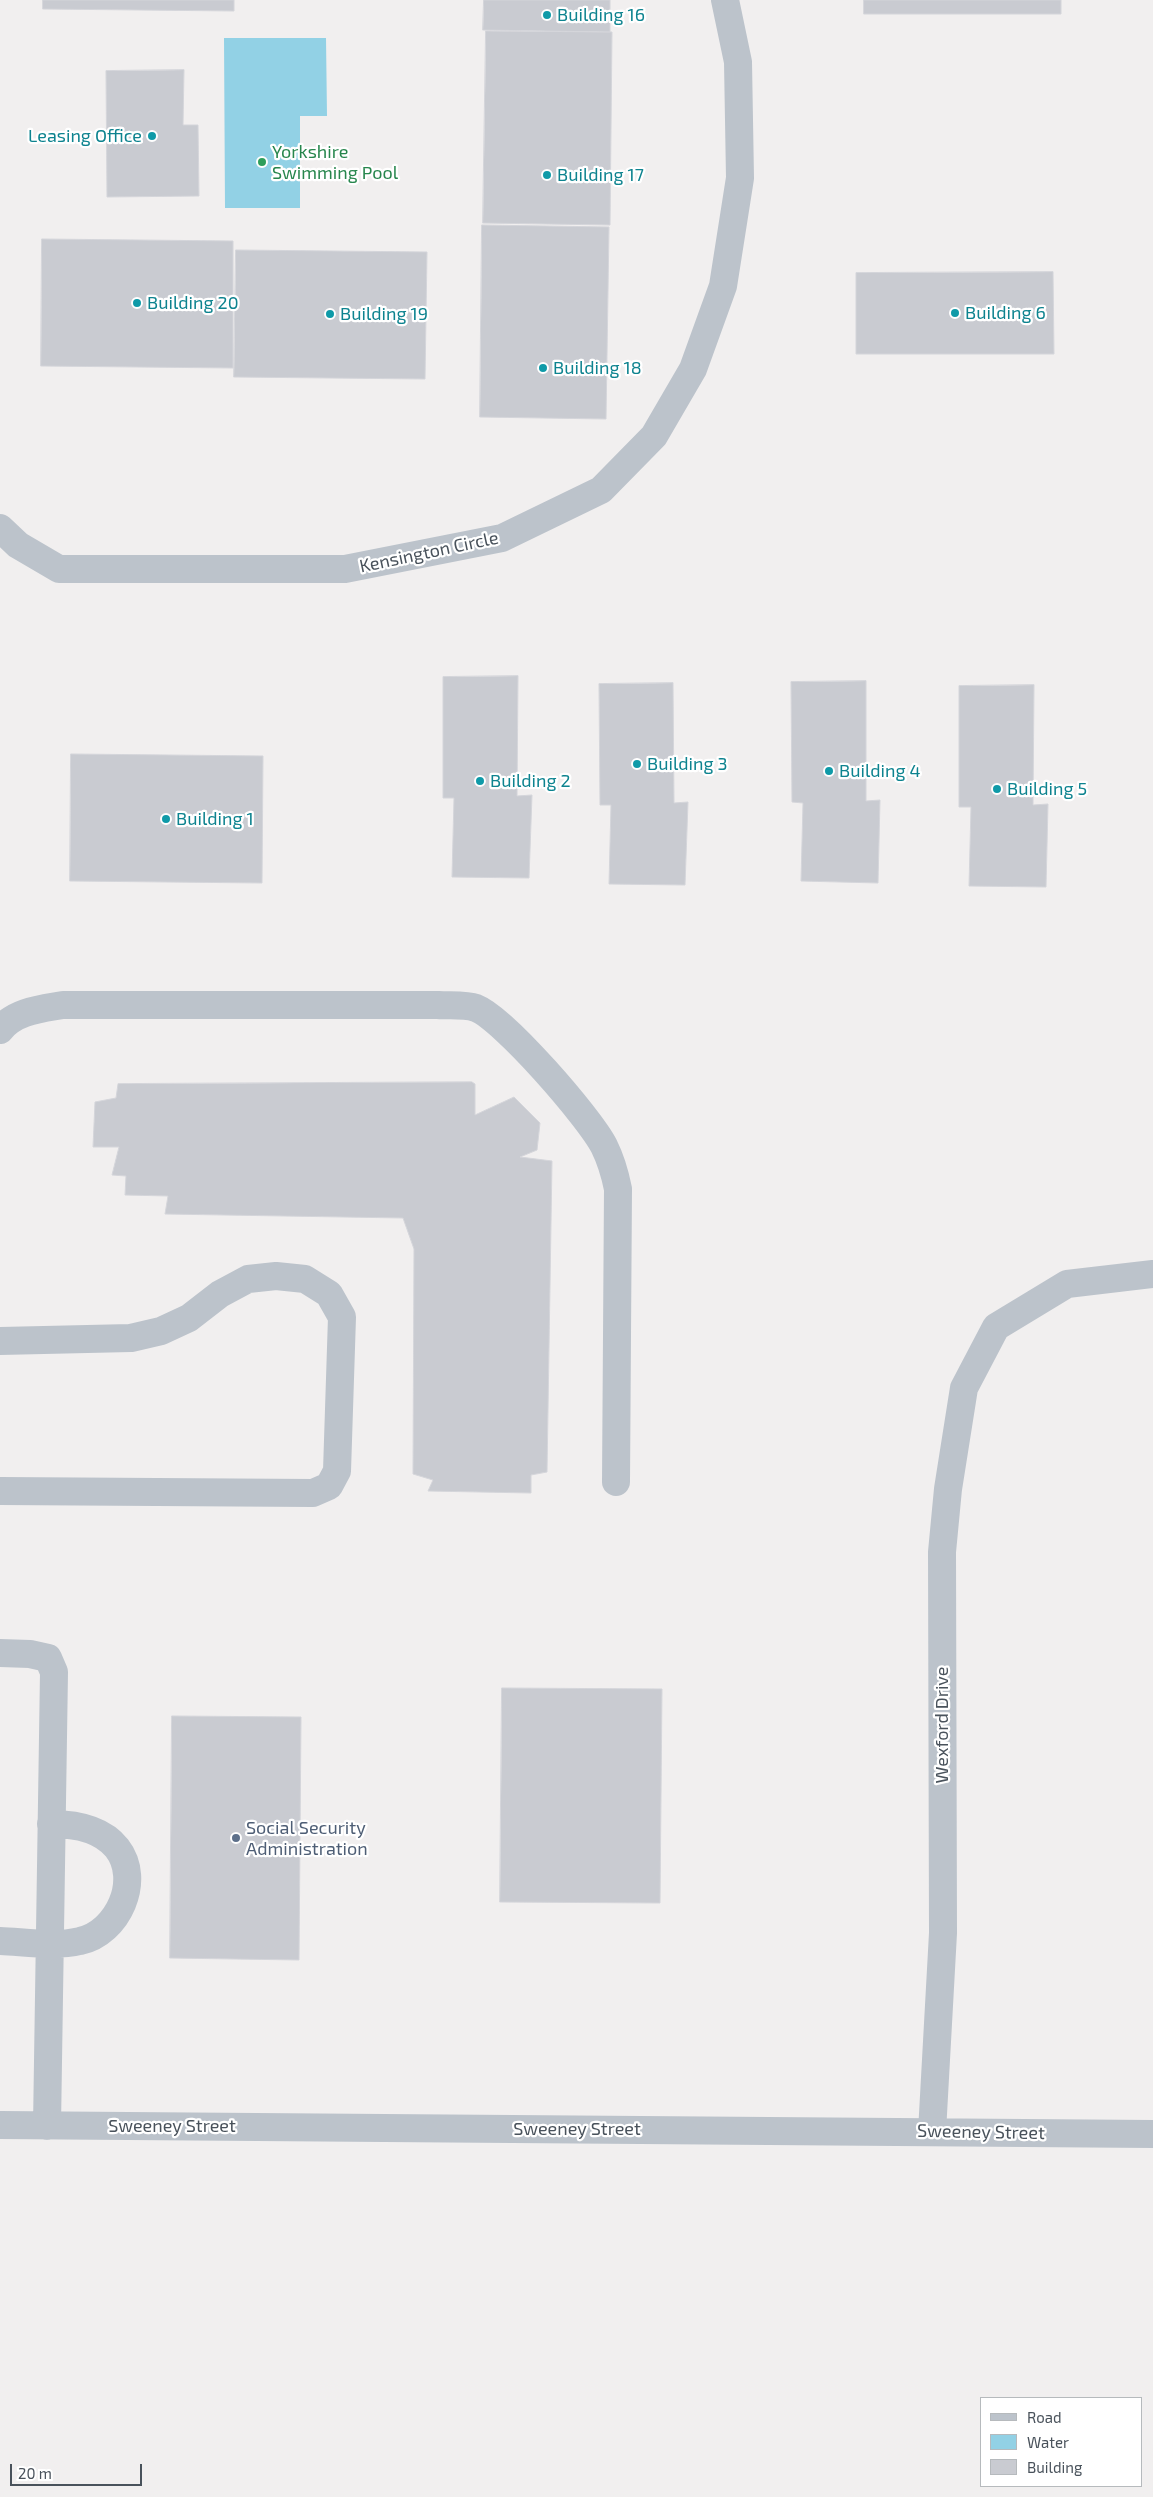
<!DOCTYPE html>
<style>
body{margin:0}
#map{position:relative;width:1153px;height:2497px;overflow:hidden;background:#f1efef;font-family:"Exo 2",sans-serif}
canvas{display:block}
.legend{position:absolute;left:980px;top:2397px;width:162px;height:90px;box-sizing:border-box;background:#fff;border:1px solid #b6babd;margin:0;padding:6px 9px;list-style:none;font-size:15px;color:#49525b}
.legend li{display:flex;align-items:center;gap:10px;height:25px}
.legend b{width:25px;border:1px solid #b6babd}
.scale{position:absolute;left:10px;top:2464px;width:132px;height:22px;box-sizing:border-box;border:2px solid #49525b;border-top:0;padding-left:6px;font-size:15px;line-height:18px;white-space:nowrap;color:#49525b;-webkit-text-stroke:4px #fff;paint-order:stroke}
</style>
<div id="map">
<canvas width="1153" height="2497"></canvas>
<ul class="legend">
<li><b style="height:6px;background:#bcc3cb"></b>Road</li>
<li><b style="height:14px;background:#92d1e5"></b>Water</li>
<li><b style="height:14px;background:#c9cbd1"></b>Building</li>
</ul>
<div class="scale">20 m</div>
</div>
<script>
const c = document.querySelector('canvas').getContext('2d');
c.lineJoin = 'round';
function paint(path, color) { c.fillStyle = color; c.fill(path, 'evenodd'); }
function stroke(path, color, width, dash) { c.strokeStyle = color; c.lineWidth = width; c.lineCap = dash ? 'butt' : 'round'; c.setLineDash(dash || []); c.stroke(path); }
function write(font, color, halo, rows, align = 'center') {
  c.font = font + ' "Exo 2",sans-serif'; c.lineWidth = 4.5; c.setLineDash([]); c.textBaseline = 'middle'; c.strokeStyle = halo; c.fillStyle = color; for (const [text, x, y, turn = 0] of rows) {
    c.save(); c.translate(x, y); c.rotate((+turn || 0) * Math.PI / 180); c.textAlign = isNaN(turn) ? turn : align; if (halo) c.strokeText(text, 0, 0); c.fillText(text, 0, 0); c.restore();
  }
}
const water = new Path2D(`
 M224 38H326L327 116H300V208H225Z`);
const building = new Path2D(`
 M43 0H234V11L43 9Z
 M484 0H610V32L483 30Z
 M864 0H1061V14H864Z
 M486 31 612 32 610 225 483 223Z
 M184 70 183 125H198L199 196 107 197 106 71Z
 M482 225 609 227 606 419 480 417Z
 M42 239 233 241V368L41 366Z
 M236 250 427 252 425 379 234 377Z
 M1053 272 1054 354H856V273Z
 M518 676 517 796 532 795 529 878 452 877 454 798H443V677Z
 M866 681V801L880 800 878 883 801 881 803 803 792 802 791 682Z
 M673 683 674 803 688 802 685 885 609 884 611 805H600L599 684Z
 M1034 685 1033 805 1048 804 1046 887 969 886 971 807H959V686Z
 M71 754 263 756 262 883 70 881Z
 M472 1082 475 1084V1115L514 1097 540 1123 537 1150 520 1157 552 1161 547 1472 531 1475V1493L428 1491 433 1480 413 1474 414 1249 403 1218 165 1214 168 1196 125 1195 126 1176 112 1175 119 1147H93L95 1102 116 1098 118 1084Z
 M502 1688 662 1689 660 1903 500 1902Z
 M172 1716 301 1717 299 1960 170 1958Z`);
const minor = new Path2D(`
 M0 528 18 545 59 569H345L502 538 601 490 654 436 693 369 723 286 740 178 738 62 725 0
 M0 1030C15 1011 40 1009 63 1005H438C449 1006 465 1004 476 1008 504 1019 589 1117 604 1146 611 1160 615 1174 618 1189L616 1482
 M0 1341 131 1338 161 1331 189 1318 220 1294 248 1279 276 1276 305 1279 329 1294 342 1317 337 1471 329 1486 313 1493 0 1491
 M0 1653 30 1654 48 1658 54 1672 47 2126
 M0 1941C25 1942 55 1947 80 1941 118 1933 142 1880 117 1848 101 1828 74 1824 51 1824
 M0 2125 1153 2134
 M932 2132 943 1933 942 1552 948 1489 964 1388 996 1327 1067 1284 1153 1274`);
const markers = [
 [547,15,5,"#0f9aa8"],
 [152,136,5,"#0f9aa8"],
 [262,162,5,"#2e9e5b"],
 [547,175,5,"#0f9aa8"],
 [137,303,5,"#0f9aa8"],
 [955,313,5,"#0f9aa8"],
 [330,314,5,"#0f9aa8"],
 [543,368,5,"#0f9aa8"],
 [637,764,5,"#0f9aa8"],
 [829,771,5,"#0f9aa8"],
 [480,781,5,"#0f9aa8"],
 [997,789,5,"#0f9aa8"],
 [166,819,5,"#0f9aa8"],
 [236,1838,5,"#5c6f8a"]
];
const cultureNames = [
 ["Building 16",557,15],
 ["Leasing Office",142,136,"right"],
 ["Building 17",557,175],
 ["Building 20",147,303],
 ["Building 6",965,313],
 ["Building 19",340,314],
 ["Building 18",553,368],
 ["Building 3",647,764],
 ["Building 4",839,771],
 ["Building 2",490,781],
 ["Building 5",1007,789],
 ["Building 1",176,819]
];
const leisureNames = [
 ["Yorkshire",272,152],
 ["Swimming Pool",272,173]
];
const streetNames = [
 ["Kensington Circle",429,552,-12],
 ["Wexford Drive",942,1725,-90],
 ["Sweeney Street",172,2126],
 ["Sweeney Street",577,2129],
 ["Sweeney Street",981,2132,1]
];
const serviceNames = [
 ["Social Security",246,1828],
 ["Administration",246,1849]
];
paint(water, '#92d1e5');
paint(building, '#c9cbd1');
stroke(building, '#d4d5da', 1);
stroke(minor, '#bcc3cb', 28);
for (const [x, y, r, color] of markers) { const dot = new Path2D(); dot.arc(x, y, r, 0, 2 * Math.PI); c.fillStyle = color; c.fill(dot); stroke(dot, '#fff', 2); }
write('18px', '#0d838f', '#fff', cultureNames, 'left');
write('18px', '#27864d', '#fff', leisureNames, 'left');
write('18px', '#49525b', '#fff', streetNames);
write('18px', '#4e5e75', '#fff', serviceNames, 'left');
</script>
